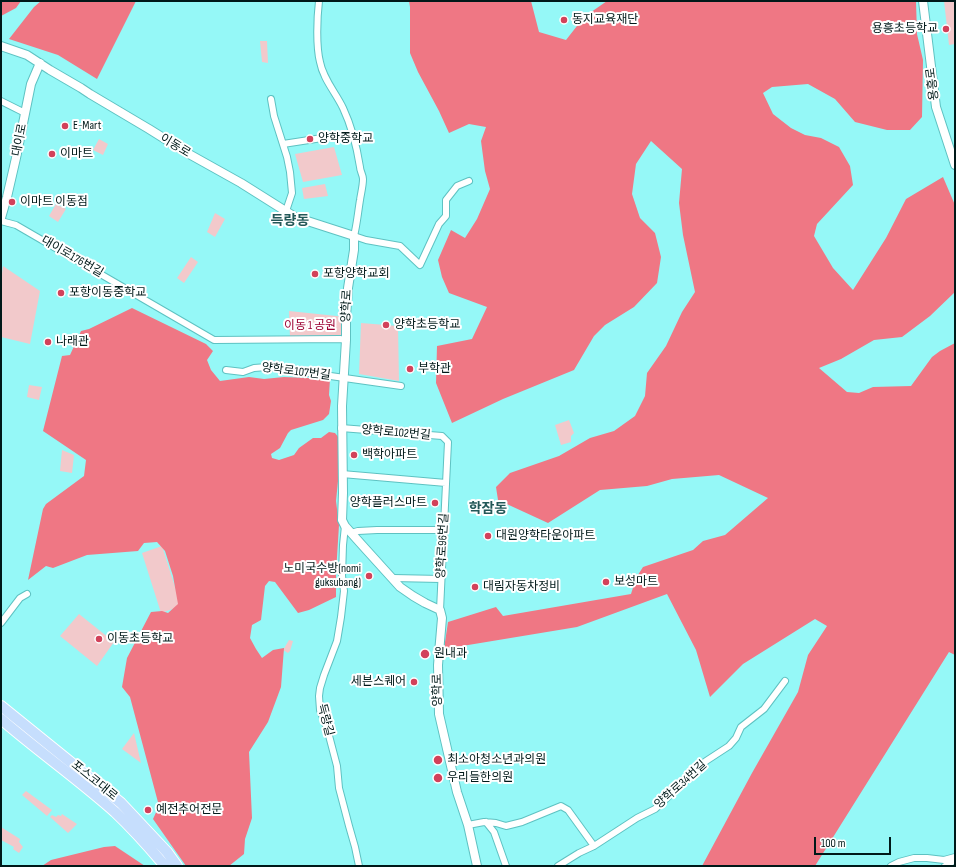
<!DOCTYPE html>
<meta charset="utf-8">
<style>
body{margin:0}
#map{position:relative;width:956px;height:867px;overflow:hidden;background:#95f8f7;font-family:"Sofia Sans Condensed",sans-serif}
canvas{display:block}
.frame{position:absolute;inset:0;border:2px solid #001919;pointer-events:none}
.scale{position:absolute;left:814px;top:837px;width:77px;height:18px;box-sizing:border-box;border:2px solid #001919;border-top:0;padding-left:5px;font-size:12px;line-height:14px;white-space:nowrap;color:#001919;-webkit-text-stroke:3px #fff;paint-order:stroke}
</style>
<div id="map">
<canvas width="956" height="867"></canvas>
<div class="frame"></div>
<div class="scale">100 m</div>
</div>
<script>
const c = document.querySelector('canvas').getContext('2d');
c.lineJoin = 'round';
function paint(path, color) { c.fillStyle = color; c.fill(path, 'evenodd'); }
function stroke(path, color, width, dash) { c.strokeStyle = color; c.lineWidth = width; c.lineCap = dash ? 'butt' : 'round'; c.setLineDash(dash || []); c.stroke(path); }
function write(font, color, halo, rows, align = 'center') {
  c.font = font + ' "Sofia Sans Condensed","Noto Sans KR",sans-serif'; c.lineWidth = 4; c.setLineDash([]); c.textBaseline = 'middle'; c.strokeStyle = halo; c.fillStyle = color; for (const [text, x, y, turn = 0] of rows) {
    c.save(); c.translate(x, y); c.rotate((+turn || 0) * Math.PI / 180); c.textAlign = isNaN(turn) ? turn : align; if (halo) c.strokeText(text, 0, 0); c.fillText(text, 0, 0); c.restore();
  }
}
const green = new Path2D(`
 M944 1H955V44L949 45Z
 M260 41H267L268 63 262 62Z
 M99 139 108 144 103 155 93 150Z
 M334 147 342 175 303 182 295 154Z
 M325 184 328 196 304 199 302 188Z
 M56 204 66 209 58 222 49 216Z
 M215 213 225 219 215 237 207 232Z
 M191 257 198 262 184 283 177 278Z
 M3 266 40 291 30 344 1 337V280Z
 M289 311 346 317V340L290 338Z
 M361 323 398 326 399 381 359 374Z
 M29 385 42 387 39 400 27 397Z
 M569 420 574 433 571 436V442L561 445 555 425Z
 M62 450 74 455 72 473 60 471Z
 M162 546 181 606 161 613 142 553Z
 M79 614 114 642 97 666 60 636Z
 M289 640 293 641 290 651 288 653 283 650Z
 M134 733 141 763 122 749Z
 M26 791 52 810 47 816 22 795Z
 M62 814 77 824 68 833 50 817 52 815 56 817 58 815 61 816Z
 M1 827 20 839 19 842 23 847 19 853 13 849 14 847 1 840Z`);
const forest = new Path2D(`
 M1 1H21L16 8 1 16Z
 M41 1H136L97 79 58 55 9 39 34 7Z
 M409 1H531L539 32 566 40 584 17 607 1H916L917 34 923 60 922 117 910 130H887L855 122 835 99 808 84 772 87 763 93 773 114 791 128 805 135 821 138 839 147 850 166 853 185 817 224 814 236 833 268 853 290 886 238 906 199 943 177 955 205V292L930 316 902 337 874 340 841 359 819 368 847 392 859 393 873 387 911 386 932 357 940 351 955 343V431H954L955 433V655L949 652 815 866H702L752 773 798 692 808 655 827 626 815 619 743 664 710 697 696 650 667 594 577 627 444 649 448 622 496 607 503 616 631 594 636 578 643 567 693 550 703 541 725 535 768 498 719 475 672 479 647 486 600 490 548 523 498 500 496 487 510 473 559 456 590 438 614 431 635 416 645 396 647 373 666 346 682 312 695 292 683 235 679 203 682 169 651 141 636 164 632 194 640 218 655 233 661 257 657 283 634 307 605 325 594 336 574 370 503 399 452 423 436 383 437 346 472 339 487 307 449 293 442 277 438 260 451 230 465 238 477 219 490 189 485 171 481 141 486 127 469 124 449 133 439 111 418 72 410 53V7Z
 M132 308 206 344 213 351 207 360 211 370 220 381 249 377 264 379 284 377 330 379 329 395 331 401 329 414 323 420 291 430 288 433 280 448 271 454 272 458 279 460 294 455 299 448 313 438H321L329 432 335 433 339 438V471L336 501 339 525 336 573V597L309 610 298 613 275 582 269 581 265 586 261 620 252 625 250 638 256 649 262 658 273 650 284 648 281 687 268 722 249 752 252 818 245 839 244 854 229 866H186L153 819 159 806 130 697 122 687 127 658 151 612 162 611 168 613 178 604 173 576 165 551 157 542 144 543 138 551 87 555 53 568 46 566 28 580 43 509 46 504 84 476 86 460 43 431 62 356 70 355 81 331 89 329Z
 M115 846 145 866H42L51 860 104 847Z`);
const minor = new Path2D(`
 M319 1C317 18 316 46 320 62 323 79 336 93 343 108 351 125 357 148 360 167 360 171 363 175 363 179 363 186 361 193 360 200 358 212 357 224 354 236L366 240 400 246 420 265 439 224 446 216V200L457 186 469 181
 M271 99 274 116 287 157 290 172 292 193 286 211
 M1 101 25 113
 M283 144 335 136
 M1 221 16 225 214 340 340 339 346 340
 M226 370 243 372 254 368 267 367 401 386
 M341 428 442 436 448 442 440 610
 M342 474 446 483
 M345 526 343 545 342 576 344 591 341 617 337 641 324 675 320 688 319 696 320 710 327 728 337 766 339 788 349 826 355 847 359 866
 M351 533 358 531 377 530H444
 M393 578 441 579
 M1 623 20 598 27 594
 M486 822 494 832 506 866
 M468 825 484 822 496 823 506 826 522 822 561 806 568 810 594 846
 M558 866 579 853 594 846 637 818 655 809 706 761 729 746 736 738 741 727 764 709 785 681
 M891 866 899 862 914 858H927L944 860 955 857
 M945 866 955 860`);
const tertiary = new Path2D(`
 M923 1 936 107 955 165
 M1 46 27 55 50 70 81 88 90 94 149 129 189 154 241 183 295 217 354 236V250L348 288 346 317V340L342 406 343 493 342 520 345 526 362 545 400 587 413 596 425 603 440 610 442 618 438 665 439 714 457 792 468 825 477 866
 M1 218 7 197 16 158 31 84 40 63`);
const primary = new Path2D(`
 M1 706 121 803 167 852 177 866
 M1 719C38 751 78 779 115 812 133 829 149 847 165 866`);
const markers = [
 [564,20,4,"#d2415a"],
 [946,29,4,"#d2415a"],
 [65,126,4,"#d2415a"],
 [310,139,4,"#d2415a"],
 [52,154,4,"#d2415a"],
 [12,202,4,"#d2415a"],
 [315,274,4,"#d2415a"],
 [61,293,4,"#d2415a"],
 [386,325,4,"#d2415a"],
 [48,342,4,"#d2415a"],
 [410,369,4,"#d2415a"],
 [354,455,4,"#d2415a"],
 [435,503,4,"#d2415a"],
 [488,536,4,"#d2415a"],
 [369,576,4,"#d2415a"],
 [606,582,4,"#d2415a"],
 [475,587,4,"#d2415a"],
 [99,639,4,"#d2415a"],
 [425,654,5,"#d2415a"],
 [414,682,4,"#d2415a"],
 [438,760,5,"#d2415a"],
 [438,778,5,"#d2415a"],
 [148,810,4,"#d2415a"]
];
const poiNames = [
 ["동지교육재단",572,20],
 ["용흥초등학교",938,29,"right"],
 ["E-Mart",73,126],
 ["양학중학교",318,139],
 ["이마트",60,154],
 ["이마트 이동점",20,202],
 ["포항양학교회",323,274],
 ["포항이동중학교",69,293],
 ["양학초등학교",394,325],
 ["나래관",56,342],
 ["부학관",418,369],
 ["백학아파트",362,455],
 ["양학플러스마트",427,503,"right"],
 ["대원양학타운아파트",496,536],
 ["노미국수방(nomi",361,569,"right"],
 ["guksubang)",361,583,"right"],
 ["보성마트",614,582],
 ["대림자동차정비",483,587],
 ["이동초등학교",107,639],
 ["원내과",434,654],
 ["세븐스퀘어",406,682,"right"],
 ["최소아청소년과의원",447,760],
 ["우리들한의원",447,778],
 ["예전추어전문",156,810]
];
const streetNames = [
 ["용흥로",933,84,-97],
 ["대이로",20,140,-79],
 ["이동로",175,146,31],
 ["대이로176번길",72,257,30],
 ["양학로",347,306,-87],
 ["양학로107번길",296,372,7],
 ["양학로102번길",396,433,5],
 ["양학로96번길",443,546,-87],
 ["양학로",438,690,-91],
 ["득량길",325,720,76],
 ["포스코대로",94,781,39],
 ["양학로34번길",681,785,-42]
];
const parkNames = [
 ["이동 1 공원",310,326]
];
const quarterNames = [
 ["득량동",290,221],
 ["학잠동",488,509]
];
paint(green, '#f2c9cb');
paint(forest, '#ef7784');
stroke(minor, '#5ec2c2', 8);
stroke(tertiary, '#5ec2c2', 10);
stroke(primary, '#fff', 12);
stroke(minor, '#fff', 6);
stroke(tertiary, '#fff', 8);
stroke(primary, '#c6defd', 10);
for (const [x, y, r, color] of markers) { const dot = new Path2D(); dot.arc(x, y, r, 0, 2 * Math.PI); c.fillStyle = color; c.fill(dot); stroke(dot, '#fff', 1.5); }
write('12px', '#001919', '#fff', poiNames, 'left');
write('12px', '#001919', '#fff', streetNames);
write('12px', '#9c0032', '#fff', parkNames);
write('bold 14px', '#235858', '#fff', quarterNames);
</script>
